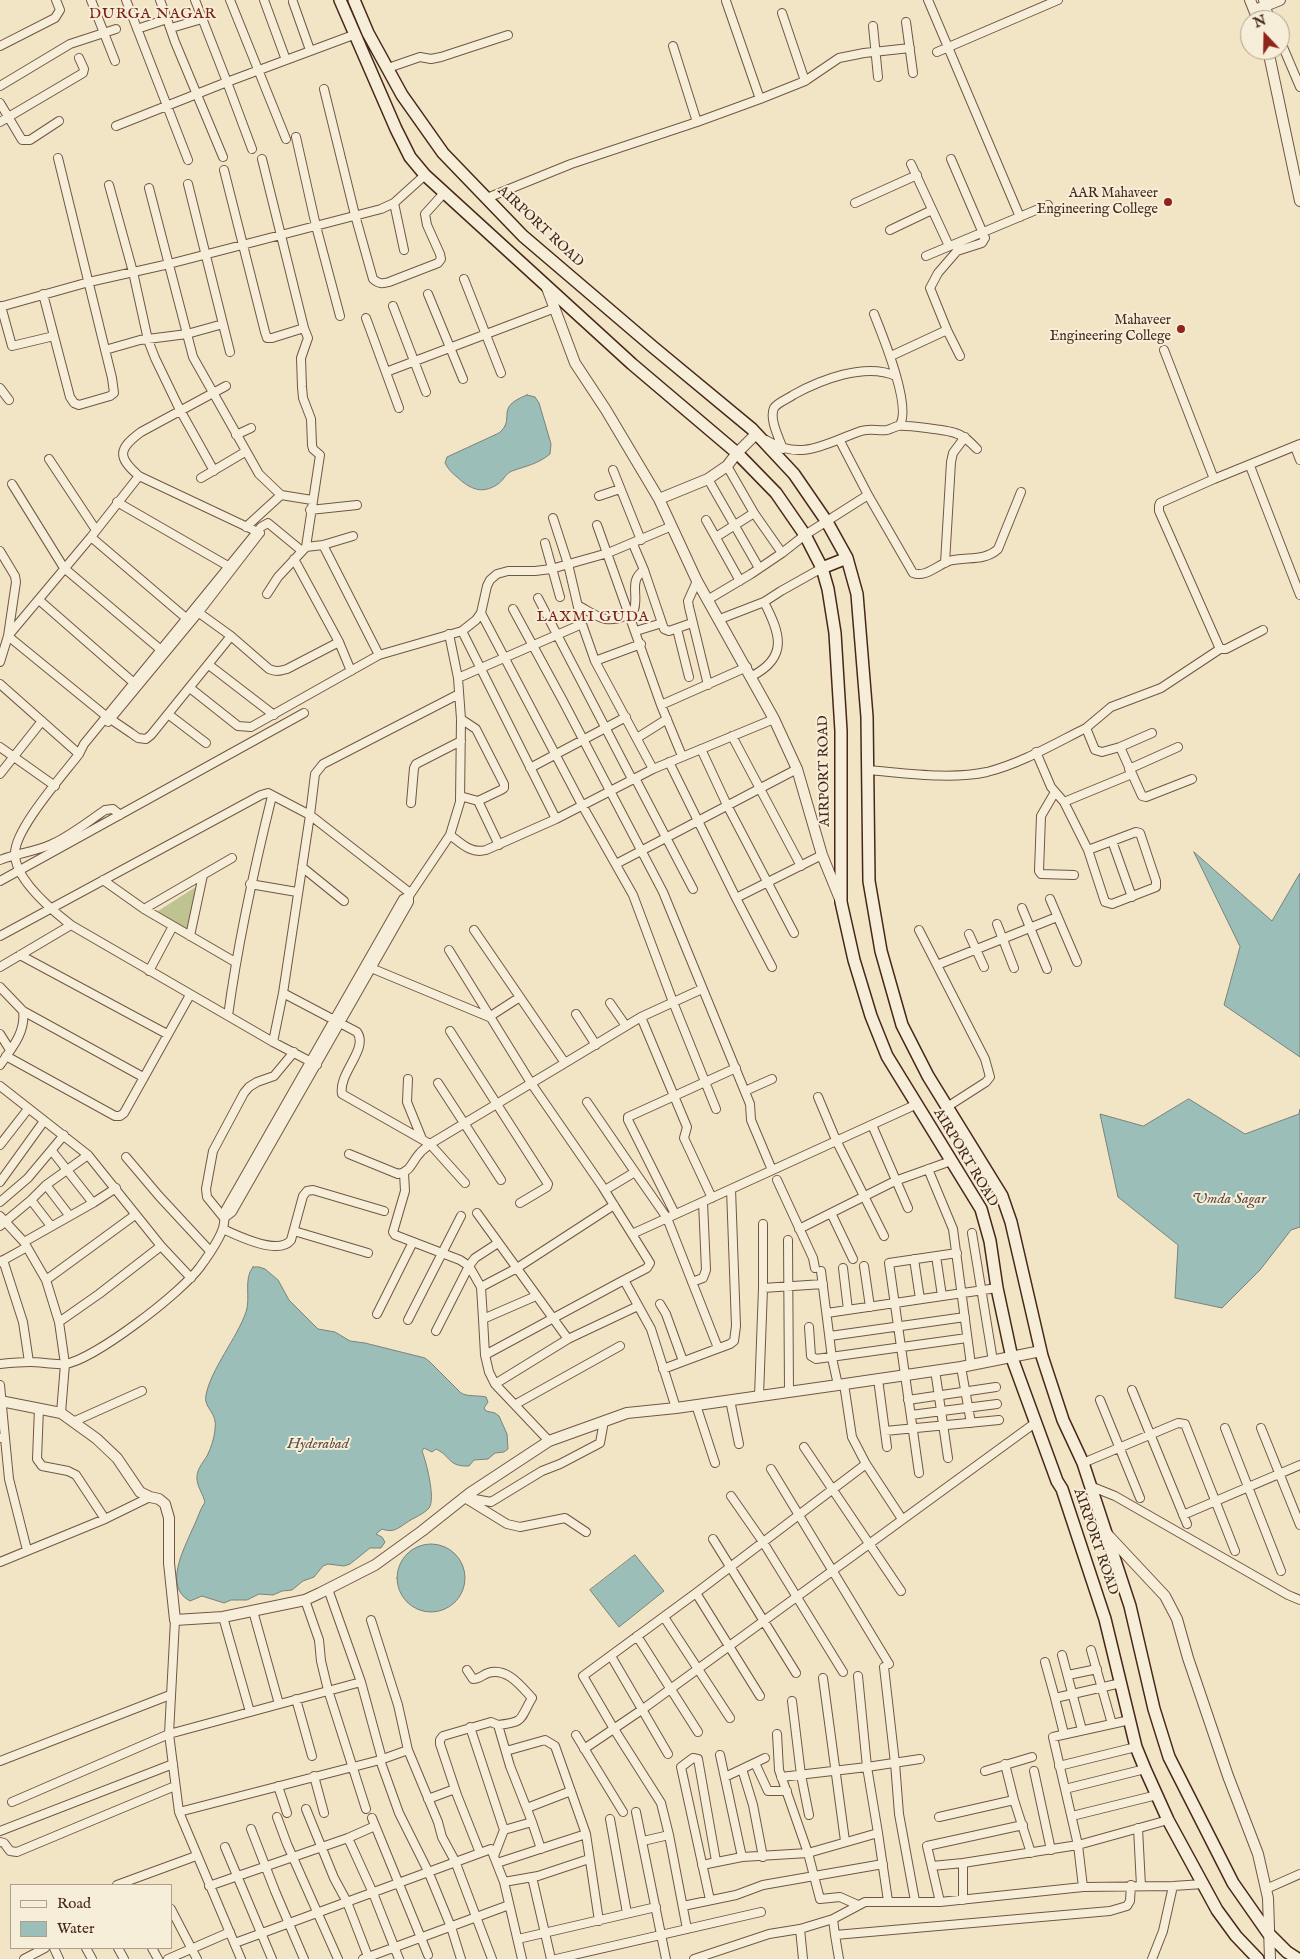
<!DOCTYPE html>
<style>
body{margin:0}
#map{position:relative;width:1300px;height:1959px;overflow:hidden;background:#f2e5c6;font-family:"IM FELL English",serif}
canvas{display:block}
.legend{position:absolute;left:10px;top:1884px;width:162px;height:65px;box-sizing:border-box;background:#f7eeda;border:1px solid #b19e8d;margin:0;padding:6px 9px;list-style:none;font-size:15px;color:#472719}
.legend li{display:flex;align-items:center;gap:10px;height:25px}
.legend b{width:25px;border:1px solid #b19e8d}
.north{position:absolute;left:1240px;top:10px;width:50px;height:50px;box-sizing:border-box;background:#f7eeda;border:1px solid #b19e8d;border-radius:50%;rotate:339deg;font-size:14px;font-weight:700;line-height:20px;text-align:center;color:#472719}
.north::after{content:'';display:block;margin:auto;width:18px;height:22px;background:#8f2418;clip-path:polygon(50% 0,100% 100%,50% 72%,0 100%)}
</style>
<div id="map">
<canvas width="1300" height="1959"></canvas>
<ul class="legend">
<li><b style="height:6px;background:#f7eeda"></b>Road</li>
<li><b style="height:14px;background:#9cbeb9"></b>Water</li>
</ul>
<div class="north">N</div>
</div>
<script>
const c = document.querySelector('canvas').getContext('2d');
c.lineJoin = 'round';
function paint(path, color) { c.fillStyle = color; c.fill(path, 'evenodd'); }
function stroke(path, color, width, dash) { c.strokeStyle = color; c.lineWidth = width; c.lineCap = dash ? 'butt' : 'round'; c.setLineDash(dash || []); c.stroke(path); }
function write(font, color, halo, rows, align = 'center') {
  c.font = font + ' "IM FELL English",serif'; c.lineWidth = 4; c.setLineDash([]); c.textBaseline = 'middle'; c.strokeStyle = halo; c.fillStyle = color; for (const [text, x, y, turn = 0] of rows) {
    c.save(); c.translate(x, y); c.rotate((+turn || 0) * Math.PI / 180); c.textAlign = isNaN(turn) ? turn : align; if (halo) c.strokeText(text, 0, 0); c.fillText(text, 0, 0); c.restore();
  }
}
const green = new Path2D(`
 M202 883 190 935 155 913Z`);
const water = new Path2D(`
 M527 395 535 397 539 403 551 444 550 454C538 464 526 466 512 471 505 474 504 480 498 484 482 495 470 489 457 477 452 473 448 469 445 463L447 457 499 433C517 418 493 408 527 395Z
 M1194 852 1272 921 1300 873V1057L1224 1005 1240 947Z
 M1189 1099 1245 1134 1299 1114 1300 1109V1227L1291 1230 1260 1270 1222 1308 1175 1298 1178 1245 1118 1197 1100 1114 1143 1126Z
 M253 1267H259L265 1269 278 1280 289 1300 318 1329 335 1332 350 1341 365 1343 425 1358 430 1362 461 1393C468 1397 478 1395 486 1397L488 1402 484 1408 486 1411 495 1413 499 1416 507 1434 508 1449 504 1452 495 1453 488 1459 474 1460 469 1466C448 1467 451 1456 436 1449L432 1452 424 1448 422 1451C426 1461 436 1499 429 1508 424 1514 413 1518 406 1523 397 1529 393 1533 382 1529L376 1534 382 1537 385 1542 381 1548H370L350 1564 344 1566 328 1564 323 1566 314 1577 303 1581 292 1590 282 1591 273 1595 259 1594 247 1600H231L224 1603 202 1596 190 1601C163 1587 184 1549 192 1530 197 1521 199 1511 205 1502 203 1494 198 1488 197 1480 196 1470 202 1464 207 1456 211 1448 214 1439 215 1430 218 1411 203 1409 206 1395 211 1369 237 1338 246 1312 251 1298 243 1279 253 1267Z
 M397 1578a34 34 0 1 1 68 0a34 34 0 1 1-68 0Z
 M635 1555 664 1591 619 1627 590 1590Z`);
const minor = new Path2D(`
 M91 0 115 61
 M126 0 188 160
 M160 0 167 19
 M195 0 227 82 356 34
 M230 0 286 139
 M264 0 286 60
 M928 0 1020 217
 M1263 0 1271 20
 M293 2 310 50
 M782 13 805 81
 M906 22 913 73
 M873 26 878 77
 M171 28 202 19
 M137 29 167 19 175 42 223 157
 M1280 40 1300 87
 M0 46 55 18 60 10 56 0
 M937 52 1058 0
 M388 68 420 57 431 59 441 57 508 35
 M0 86 70 44 116 29
 M324 89 355 215 373 279C379 284 382 284 389 282L438 263 441 259 440 254 427 225 425 214 444 193
 M760 99 805 81 839 58 864 53 910 48
 M0 103 22 140H30L59 121
 M0 122 83 73 84 69 79 58
 M697 122 760 99 726 1
 M116 126 227 82 252 149
 M296 137 316 226 340 316
 M951 159 985 238 982 243 957 251 938 273 930 288 947 330 960 356
 M911 164 949 246
 M224 170 265 332 267 338H272L304 328 262 159
 M188 184 230 352
 M109 185 133 272 148 340 155 358 180 410 214 471
 M149 188 193 357 259 474 281 495
 M487 198 571 164 697 122 673 46
 M394 203 404 250
 M855 203 917 175
 M890 230 932 210
 M926 256 1048 205
 M464 279 501 373
 M43 294 70 397 74 403 79 405 110 396 114 393 112 378 58 158
 M428 294 463 379
 M1 306 12 346 54 336
 M393 306 426 392
 M0 307 89 282 169 264 381 209 394 203 425 175
 M874 314C882 334 913 409 899 426
 M366 318 399 408
 M105 350 140 340 187 334 223 324
 M1164 350 1214 479 1300 444
 M891 356 947 330
 M386 372 555 308
 M226 386 141 432C118 449 117 457 139 476L260 533
 M0 388 9 400
 M236 435 251 428
 M766 440C802 462 826 443 861 431 870 428 878 431 887 430 891 429 894 427 898 426 906 425 947 430 955 433 964 435 971 443 977 449
 M840 441 868 495 913 573C925 578 938 565 949 561 966 556 984 562 998 549L1021 492
 M1295 447 1300 460
 M783 449C779 438 769 419 774 408 778 402 788 399 793 395 820 380 865 362 896 376
 M49 459 96 530
 M727 466 754 513 782 553
 M1250 466 1300 595
 M613 470 641 540
 M139 476 91 537 8 636 106 716 131 733 138 738 146 739 151 735 231 636
 M201 478 245 452
 M708 479 759 568
 M1214 479 1160 503 1159 506V511L1220 649H1226L1263 630
 M12 484 64 568 161 650
 M599 496 620 489
 M117 502 228 566
 M310 510 357 505
 M553 518 568 564 582 624 595 661 653 769
 M706 520 740 581
 M597 525 661 705 682 756
 M246 527 281 495 312 500
 M91 537 186 618
 M716 537 754 513
 M545 543 560 597
 M633 544 644 570 664 629 669 631 692 623
 M323 545 379 655
 M306 547 323 545 353 536
 M0 551 15 576 16 582 8 636 0 662
 M302 551 268 523 261 527 84 744 79 754C63 775 14 830 15 854 15 880 53 911 71 925L273 1042 317 1065
 M294 559 339 642 351 671
 M945 563 951 462 953 453 965 437
 M697 581 688 601 689 607 708 685
 M267 594 278 577 306 547 320 455 313 449 312 445 311 419 303 398 302 387 301 358 308 338 304 328
 M538 598 632 779
 M709 599 751 574 782 553 805 535 868 495
 M39 600 134 683
 M579 606C598 616 604 624 625 616 630 614 635 611 635 605 637 591 630 580 644 570
 M513 609 563 701 663 892 750 1104 751 1120 772 1170
 M195 610 231 636 269 669C276 672 280 671 287 669L339 642
 M481 613 582 805 633 895 673 1002 716 1109
 M720 619 764 602 781 591 822 568
 M677 629 689 677
 M462 631 556 819
 M636 631 662 623
 M595 661 641 644
 M209 665 274 715
 M752 676C789 657 780 633 764 602
 M458 678 582 624
 M0 684 79 754
 M190 688 238 726 251 727 379 655 462 631 476 620 481 613 487 586 490 580 497 574 508 571H535L551 569 608 553 672 526
 M661 705 747 667
 M168 714 206 743
 M108 722 199 612 259 534
 M1086 728 1111 707 1161 688 1220 649
 M732 736 801 866
 M637 738 667 719
 M0 747 55 786
 M1120 747 1152 733
 M701 749 727 805 794 933
 M1036 752 1051 787 1064 802 1088 850 1105 902 1112 904 1156 887V881L1140 833 1136 832 1088 850
 M669 762 736 898 822 855
 M530 768 626 717
 M1129 769 1178 747
 M867 770C905 773 950 780 987 772 1022 763 1054 744 1086 728L1095 750 1102 752 1120 747 1142 796 1146 797 1192 779
 M0 774 42 721
 M635 778 693 889
 M1055 792 1041 816 1039 871 1041 874 1074 875
 M460 796 478 801 501 790 504 788V784L476 729 461 719
 M478 801 499 845
 M1064 802 1132 774
 M411 803 414 768 416 764 461 741
 M450 835C462 844 471 854 486 850L556 819 653 769 774 719
 M1112 841 1132 897
 M0 860C17 853 35 852 52 844 67 838 91 820 105 810L113 809 120 815
 M616 864 797 769
 M302 867 344 901
 M103 880 144 909 235 962
 M0 881 304 713
 M250 884 297 892
 M410 893 310 815 315 774 323 764 459 694
 M736 898 772 967
 M1050 899 1077 962
 M1022 908 1047 969
 M144 909 232 858
 M997 924 1014 968
 M919 930 985 1059 990 1077 986 1082 947 1107
 M969 934 984 967
 M0 936 261 795 268 793 310 815 283 993 273 1042
 M190 936 203 875
 M449 950 531 1083 602 1186 650 1263 647 1268 624 1280 651 1329 676 1408
 M20 955 167 1034
 M937 965 1057 917
 M0 967 71 925
 M371 968 489 1017 520 997
 M149 971 173 926
 M0 987 23 1011 143 1077
 M702 989 641 1017 687 1127 684 1138 712 1198
 M283 993 357 1032C369 1049 338 1073 342 1094L430 1144 465 1183
 M610 1003 626 1026
 M576 1014 596 1045
 M228 1016C238 941 254 869 272 796
 M450 1031 548 1184 547 1187 520 1203
 M0 1034 10 1050
 M6 1056 115 1116H120L124 1113 190 995
 M565 1063 641 1017
 M0 1065C12 1048 26 1032 23 1011
 M408 1079 407 1102 422 1139
 M438 1083 501 1180
 M0 1086 88 1155 161 1246 191 1278
 M745 1091 772 1079
 M818 1097 836 1140 884 1236
 M587 1102 635 1172 605 1190
 M872 1125 908 1208
 M0 1145 28 1109
 M52 1151 93 1203
 M349 1154 398 1174C411 1172 412 1161 420 1153 422 1150 427 1147 430 1144L565 1063 474 930
 M126 1157 159 1196 210 1251
 M928 1169 953 1229 971 1365
 M635 1172 667 1218 718 1348
 M404 1173 405 1191 393 1232 395 1235 460 1260 469 1266 481 1287
 M777 1180 813 1258 815 1268
 M0 1182 44 1121
 M46 1185 69 1215
 M731 1189 915 1105
 M31 1200 51 1226
 M0 1202 28 1178 64 1135
 M477 1213 568 1339
 M831 1213 853 1259
 M675 1214 628 1120V1117L736 1068
 M0 1216 24 1242 46 1280 59 1322 65 1364 61 1413
 M224 1218 232 1212 409 902V896
 M224 1218 207 1197 206 1189 213 1151 244 1093 249 1087 257 1082 274 1076 294 1052
 M0 1226 31 1200 46 1185 88 1155
 M223 1229C238 1236 279 1256 291 1240L303 1196 307 1191 313 1190 384 1211
 M799 1229 895 1181 951 1161
 M294 1231 368 1253
 M972 1233 993 1361
 M632 1234 731 1189 736 1326 734 1341 730 1344 663 1369
 M788 1240 789 1391
 M24 1242 93 1203 116 1188
 M936 1256 942 1296
 M914 1259 920 1299
 M3 1260 23 1322 29 1362
 M0 1262 27 1247
 M864 1266 870 1307
 M843 1268 848 1310
 M821 1271 832 1358 838 1385
 M46 1280 135 1215
 M692 1282 703 1278 706 1270 703 1202
 M763 1288 823 1284
 M536 1296 483 1319 485 1355 489 1372 495 1384 549 1441
 M660 1304 666 1314 683 1361
 M827 1313 997 1288
 M377 1314 413 1242
 M483 1319 481 1287 517 1268 614 1205
 M408 1320 461 1216
 M59 1322 99 1294 161 1246
 M809 1327 811 1356 816 1359 967 1338
 M436 1331 469 1266 475 1258 498 1243
 M830 1336 965 1317
 M485 1355 624 1280
 M0 1364C10 1363 20 1362 30 1362 41 1362 54 1365 65 1364 94 1360 182 1292 200 1267 208 1256 219 1241 223 1228 225 1222 224 1215 226 1209L403 899 409 896 450 835 460 802 461 719 458 678 449 634
 M961 1367 971 1423
 M935 1370 948 1458
 M878 1379 887 1447
 M495 1384 568 1339 638 1306
 M844 1384 852 1437 866 1464 902 1519
 M0 1385 5 1438
 M1132 1390 1187 1524
 M759 1396 763 1288V1224
 M730 1400 739 1444
 M908 1400 996 1387
 M1100 1400 1140 1498
 M516 1404 620 1346
 M696 1405 715 1463
 M39 1408 37 1459 42 1466 68 1471 76 1475 105 1519
 M911 1415 997 1404
 M75 1421 142 1391
 M1225 1428 1281 1571
 M1261 1428 1300 1525
 M885 1431 999 1420
 M0 1438H5L9 1479 27 1550
 M804 1447 901 1591
 M1083 1463 1178 1423 1185 1424 1235 1551
 M771 1469 889 1664
 M919 1473 889 1263 957 1253
 M1090 1486 1115 1496 1288 1595 1300 1600
 M731 1496 763 1542 843 1672
 M464 1497 491 1502 542 1471 560 1464 600 1443 604 1421
 M468 1500 507 1524 520 1527 565 1518 586 1532
 M1183 1515 1300 1465
 M713 1539 796 1673
 M0 1562 105 1519 150 1497
 M328 1589 361 1682 382 1759
 M696 1593 760 1696
 M305 1600 319 1640 321 1661 328 1690 366 1809
 M253 1611 279 1704
 M223 1617 250 1712
 M664 1617 730 1718
 M175 1620 169 1734 179 1812 241 1959
 M371 1620 398 1705 408 1750
 M637 1636 698 1732
 M1091 1650 1112 1724
 M1062 1655 1082 1730
 M611 1656 668 1754
 M1045 1662 1055 1698
 M884 1667 895 1763 899 1814 915 1901
 M467 1670 473 1679C480 1679 482 1675 488 1673 507 1667 521 1686 532 1698 519 1720 525 1722 498 1725
 M1068 1675 1097 1669
 M858 1676 867 1767 920 1759
 M823 1678 845 1841
 M296 1699 312 1756
 M792 1701 801 1775 809 1815
 M470 1727 504 1830
 M777 1734 779 1770 808 1853 820 1899 840 1897 858 1905
 M1064 1734 1055 1698 1121 1683
 M576 1735 623 1812
 M584 1749 643 1709 1035 1423
 M506 1751 545 1740 555 1746 586 1834 599 1921
 M720 1755 742 1857
 M380 1760 399 1813 428 1871 451 1927 461 1959
 M0 1761 170 1695
 M755 1763 768 1791H787
 M1005 1764 1014 1800 1031 1853
 M1059 1766 1136 1747
 M742 1769 753 1805 763 1857
 M985 1771 1032 1757
 M1034 1771 1051 1850
 M314 1776 324 1813
 M725 1777 765 1758
 M781 1777 867 1767 878 1833
 M278 1786 287 1813
 M1065 1789 1145 1769
 M428 1799 455 1789
 M12 1802 169 1734 361 1682
 M527 1808 571 1791
 M306 1809 334 1878 347 1902 369 1959
 M179 1812 380 1760 408 1750 438 1822 442 1837 455 1861 492 1959
 M636 1812 666 1959
 M1072 1816 1157 1795
 M277 1817 287 1844 338 1959
 M939 1817 1014 1800
 M372 1818 428 1955
 M610 1819 627 1913
 M1138 1828 1141 1886
 M251 1829 275 1891 304 1959
 M0 1831 173 1764
 M348 1838 373 1893 399 1959
 M643 1841 669 1835
 M0 1842 4 1843 10 1851 17 1852 175 1786
 M225 1847 272 1959
 M480 1853 457 1795 440 1744V1740L443 1736 491 1722 498 1725 510 1766 532 1822
 M494 1856 504 1830 532 1822 541 1849
 M497 1863 586 1834
 M702 1865 742 1857 808 1853 878 1833 888 1901
 M932 1866 963 1863
 M532 1877 551 1959
 M504 1882 538 1876 589 1859
 M117 1885 196 1856
 M209 1886 348 1838 375 1826
 M1083 1887 1078 1845 1053 1737 1130 1720
 M1266 1889 1300 1874
 M710 1900 681 1767 693 1758 698 1759 716 1861
 M963 1900V1863L1078 1845 1168 1820
 M940 1902 927 1846 1023 1825
 M683 1906 736 1895 763 1885 883 1864
 M171 1909 197 1959
 M833 1919 835 1935 1110 1911 1127 1906 1130 1901 1131 1885
 M687 1929 669 1835 661 1803 614 1729 583 1676 696 1593 866 1464
 M800 1929 803 1959
 M835 1935 839 1959
 M518 1939 656 1907
 M235 1943 491 1849 504 1882 522 1959
 M54 1948 59 1959
 M86 1948 92 1959
 M118 1948 124 1959
 M152 1948 158 1959
 M24 1959 45 1948
 M168 1959 230 1932
 M363 1959 509 1905
 M556 1959 761 1912
 M694 1959 769 1934 800 1929 833 1919 865 1902H940L1083 1887 1173 1886 1203 1884
 M1152 1959 1163 1931 1173 1886`);
const tertiary = new Path2D(`
 M1250 0 1258 20
 M1255 10 1280 0
 M1268 50 1300 201
 M547 288 575 363 606 410 659 499 697 581 774 719 797 769 822 855 840 899
 M659 499 708 479 727 466 737 453 756 434
 M0 1401 61 1413 97 1439 117 1458 140 1492 150 1497 159 1499 165 1504 169 1518V1563L175 1620 223 1617 305 1600 320 1593 375 1565 422 1531 470 1493 549 1441 627 1413 676 1408 838 1385 961 1367 1041 1351
 M1107 1534 1165 1596 1177 1619 1188 1658 1228 1776 1258 1854 1268 1898 1270 1959`);
const secondary = new Path2D(`
 M340 0 396 129 410 157 425 175 632 364 737 453 776 493 805 535 822 568 828 589 835 633 841 731V902L854 960 871 1016 887 1056 981 1209 990 1241 997 1288 1012 1358 1057 1481 1062 1489 1105 1619 1136 1747 1145 1769 1168 1820 1217 1910 1236 1936 1258 1959
 M354 0 368 33 402 95 443 153 523 236 653 347 752 429 794 474 827 522 847 558 857 594 867 717 869 881 881 951 902 1025 928 1076 1002 1196 1011 1222 1042 1356 1063 1420 1083 1463 1130 1606 1154 1709 1169 1757 1233 1883 1268 1933 1287 1952 1298 1959
 M822 568 847 558`);
const markers = [
 [1168,202,5,"#8f2418"],
 [1181,329,5,"#8f2418"]
];
const poiNames = [
 ["AAR Mahaveer",1158,194],
 ["Engineering College",1158,210],
 ["Mahaveer",1171,321],
 ["Engineering College",1171,337]
];
const streetNames = [
 ["AIRPORT ROAD",540,227,43],
 ["AIRPORT ROAD",825,771,-91],
 ["AIRPORT ROAD",965,1158,59],
 ["AIRPORT ROAD",1095,1542,71]
];
const neighbourhoodNames = [
 ["DURGA NAGAR",153,15],
 ["LAXMI GUDA",593,618]
];
const waterNames = [
 ["Umda Sagar",1229,1200],
 ["Hyderabad",318,1445]
];
paint(green, '#bfc392');
paint(water, '#9cbeb9');
stroke(water, '#7a8279', 1);
stroke(minor, '#725644', 10);
stroke(tertiary, '#725644', 12);
stroke(secondary, '#472719', 14);
stroke(minor, '#f7eeda', 8);
stroke(tertiary, '#f7eeda', 10);
stroke(secondary, '#f7eeda', 11);
for (const [x, y, r, color] of markers) { const dot = new Path2D(); dot.arc(x, y, r, 0, 2 * Math.PI); c.fillStyle = color; c.fill(dot); stroke(dot, '#f7eeda', 2); }
write('14px', '#472719', '#f7eeda', poiNames, 'right');
write('14px', '#472719', '#f7eeda', streetNames);
c.letterSpacing = '1px';
write('15px', '#7a1f14', '#f7eeda', neighbourhoodNames);
c.letterSpacing = '0px';
write('italic 15px', '#5c4d41', '#f7eeda', waterNames);
</script>
